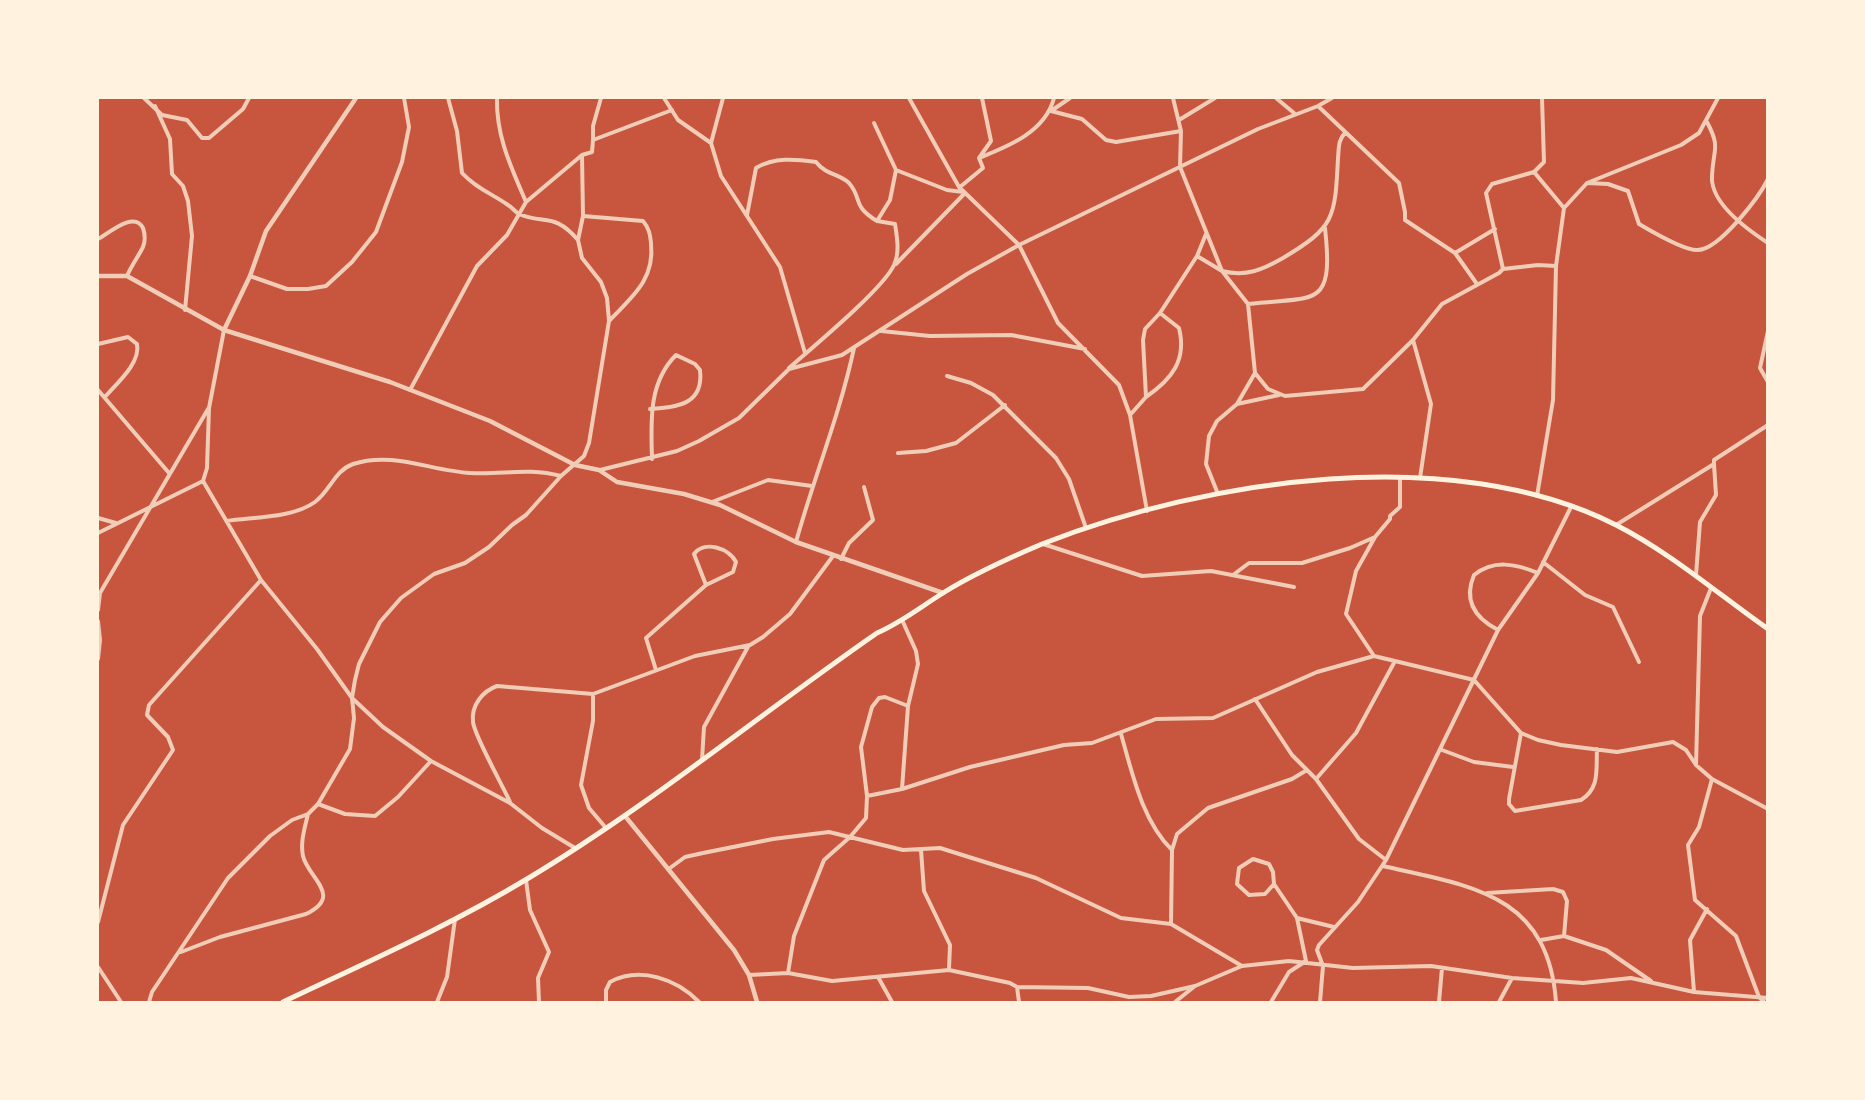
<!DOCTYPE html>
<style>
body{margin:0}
#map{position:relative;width:1865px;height:1100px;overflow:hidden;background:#c8553d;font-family:Bitter,serif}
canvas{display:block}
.frame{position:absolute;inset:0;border:99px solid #fff3e0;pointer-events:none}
</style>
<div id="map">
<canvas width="1865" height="1100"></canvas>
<div class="frame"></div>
</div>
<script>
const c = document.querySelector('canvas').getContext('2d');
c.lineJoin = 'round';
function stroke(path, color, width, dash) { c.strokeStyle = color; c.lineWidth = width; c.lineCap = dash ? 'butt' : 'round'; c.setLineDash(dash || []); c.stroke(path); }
const minor = new Path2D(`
 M144 98 162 115 187 120 202 138H209L243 109 249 98
 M448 98 457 131 462 173C477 189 491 193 508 205 512 207 515 212 519 214 545 225 554 212 578 240
 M497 98C496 136 511 167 526 202
 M601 98 593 126V140L672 110
 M664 98 678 120 711 143
 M723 98 711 143 721 176 780 267 805 353
 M909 98 959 187 1019 245 1058 323 1119 385 1130 415 1147 511
 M1173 98 1181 131 1180 167 1222 271C1246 277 1262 270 1283 258 1335 227 1335 218 1338 158 1339 148 1338 140 1345 133
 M1276 98 1294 113
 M155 106 170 139 172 174 183 186 188 201 192 236 185 310
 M1318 106 1399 183 1405 212V220L1455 253
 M1051 111 1082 119 1106 140 1116 142 1181 131
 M1051 111 1070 98
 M1179 120 1215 98
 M1707 122C1721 148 1713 149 1712 176 1710 203 1748 230 1768 243
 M874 123 896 170 947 190 963 192
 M979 158 991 141 982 98
 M1587 183 1608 184 1628 191 1639 224C1651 231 1684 251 1698 250 1720 249 1759 197 1768 179
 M960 187 983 168 979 158C1009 146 1045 132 1054 98
 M1564 208 1587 183 1681 145 1699 133 1718 98
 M747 215 756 168C774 157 795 159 816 162 826 175 840 174 849 183 863 199 851 205 877 221
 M583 216 643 221C649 228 650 234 651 243 655 279 633 296 610 320
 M98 239C108 234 134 210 143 228 145 234 145 242 143 247 138 257 131 266 127 276
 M1197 256 1222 271 1248 304 1255 373 1268 389 1285 396 1363 389 1413 340 1442 304 1499 273 1503 269 1538 265 1556 266
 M896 264 965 193
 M1503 269 1486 193 1492 184 1534 172
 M250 276 287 289H308L326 286 352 262 376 232 402 162 409 127 404 98
 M1477 284 1455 253 1495 229
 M1248 304C1316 296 1334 310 1325 228
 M881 331 930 336 1011 335 1085 349
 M1768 331 1760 368 1768 382
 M1413 340 1431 404 1420 478
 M98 344 128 337 137 344C141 363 116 384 105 397
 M789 368C813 347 883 289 894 265 900 252 897 237 895 224L877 221 890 200 896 170
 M947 376 971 383 993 395 1056 458 1069 479 1086 528
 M98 390 169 473
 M410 390 477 266 507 235 526 202 582 155 592 152 593 140
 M1146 397C1172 379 1187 360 1179 328L1160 313
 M1237 404 1279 395
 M650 409C677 407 704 405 700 370L695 364 676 355C648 383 651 422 652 459
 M1130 415 1146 397 1143 340 1145 329 1160 313 1197 256 1206 234
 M898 453 926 451 956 443 1005 405
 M600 470 677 451 699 441 739 418 789 369 842 355 967 274 1019 245 1258 129 1318 106 1332 98
 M203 481 261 580 317 649 352 698 383 727 431 761 510 803 542 828 575 848
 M1218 494 1206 464 1209 436 1217 421 1237 404 1255 373
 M1537 496 1553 400 1556 266 1564 208 1534 172 1544 162 1542 98
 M712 502 768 480 812 486
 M98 518 116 523
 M227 521C254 517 293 518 315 502 331 490 334 471 353 464 393 451 431 471 470 473 503 475 527 467 561 476
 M1616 525 1714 464V460L1768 425
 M98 533 203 481 207 468 209 408 224 330
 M796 542C814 477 840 414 854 348
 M1043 544 1142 576 1211 571 1294 587
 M841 559 849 543 873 520 864 487
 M1543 562 1585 595 1613 607 1639 662
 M1233 575 1249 563H1302L1350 548 1375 537 1390 519V516L1400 507V479
 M1696 575 1700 522 1716 495 1714 464
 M1711 588 1700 616 1696 765 1712 779 1768 809
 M98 610 100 593 208 409
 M98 621 100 640 98 659
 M1498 630C1475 618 1463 601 1474 575 1494 559 1516 564 1538 573
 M1374 656 1346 614 1356 571 1375 537
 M656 670 646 638 706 585 733 572 736 562C729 548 704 540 694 554L706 585
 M593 694 695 656 750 645 763 637 790 614 833 556
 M1255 699 1292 755 1316 779 1359 839 1386 860
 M1521 733 1509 799V804L1515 811 1581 800C1600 788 1596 770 1597 749
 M1121 734C1132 772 1142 821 1172 850
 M1442 750 1474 762 1513 767
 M702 760 704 727 749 645
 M1316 779 1356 733 1395 661
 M1712 779 1699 827 1688 845 1695 900 1736 936 1759 997 1764 1002
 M902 789 908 706 918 664 916 651 903 622
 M867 796 861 747 872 707 879 698 885 697 908 706
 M510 802C503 786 474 735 473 722 471 705 483 691 497 686L593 694V721L581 785 589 808 606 828
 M318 804 345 814 375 816 398 797 431 761
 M921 850 924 891 950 945 949 969
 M1383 866C1470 886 1548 893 1556 1002
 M670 868 685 857 703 853 773 839 829 832 903 850 940 848 1036 878 1121 918 1171 924 1242 966
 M526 880 530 910 549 952 538 978 539 1002
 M1487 893 1553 889 1563 892 1567 901 1564 936 1541 940
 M1297 918 1334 927
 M98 922 123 825 173 750 168 737 147 715 149 705 261 580
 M1171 924 1172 850 1177 834 1208 808 1292 779 1307 770
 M1564 936 1606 950 1651 981
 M181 952 220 937 306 914C344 896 308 878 303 856 300 842 305 827 308 814
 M98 967 121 1002
 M788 973 832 981 949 970 1010 983 1017 987 1088 988 1129 997 1151 996 1195 986 1242 966 1289 961 1353 968 1431 966 1512 978 1583 983 1631 978 1694 992 1768 998
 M749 975 788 973 794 936 824 860 850 837 866 818 867 796 902 789 970 767 1064 745 1092 743 1156 719 1213 718 1317 672 1374 656 1474 680 1521 733 1538 740 1561 745 1617 752 1673 742 1686 750 1696 765
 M878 977 892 1002
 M1017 987 1019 1002
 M1694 992 1690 940 1707 909
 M149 1002 152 992 228 878 270 836 292 820 308 814 318 804 350 749 354 718 352 698 355 680 359 664 380 622 401 598 434 574 465 563 489 547 512 525 526 515 561 476 584 456 589 443 609 321 607 298 601 282 582 258 578 240 583 216 582 155
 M437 1002 447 977 455 919
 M606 1002V990L610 982C640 966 677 979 699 1002
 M1175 1002 1195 986
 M1271 1002 1289 972 1306 961 1297 918 1274 884 1273 872 1269 864 1253 859 1239 868 1237 884 1249 895 1265 894 1274 884
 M1320 1002 1323 966 1317 950 1319 945 1358 902 1386 860 1498 630 1538 573 1571 507
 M1439 1002 1442 968
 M1499 1002 1512 978`);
const tertiary = new Path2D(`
 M98 276H127L224 330 390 382 490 421 575 465 599 470 617 482 684 494 720 505 796 542 943 593
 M224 330 250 276 266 231 356 98
 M625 816 734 950 749 975 757 1002`);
const primary = new Path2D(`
 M283 1002C365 963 449 926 527 879 649 806 760 714 877 633 902 622 919 608 943 593 973 574 1009 558 1042 544 1208 479 1452 442 1616 525 1671 553 1718 594 1768 629`);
stroke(minor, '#f1ccb7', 4);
stroke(tertiary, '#f1ccb7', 4.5);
stroke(primary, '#fff3e0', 5);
</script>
